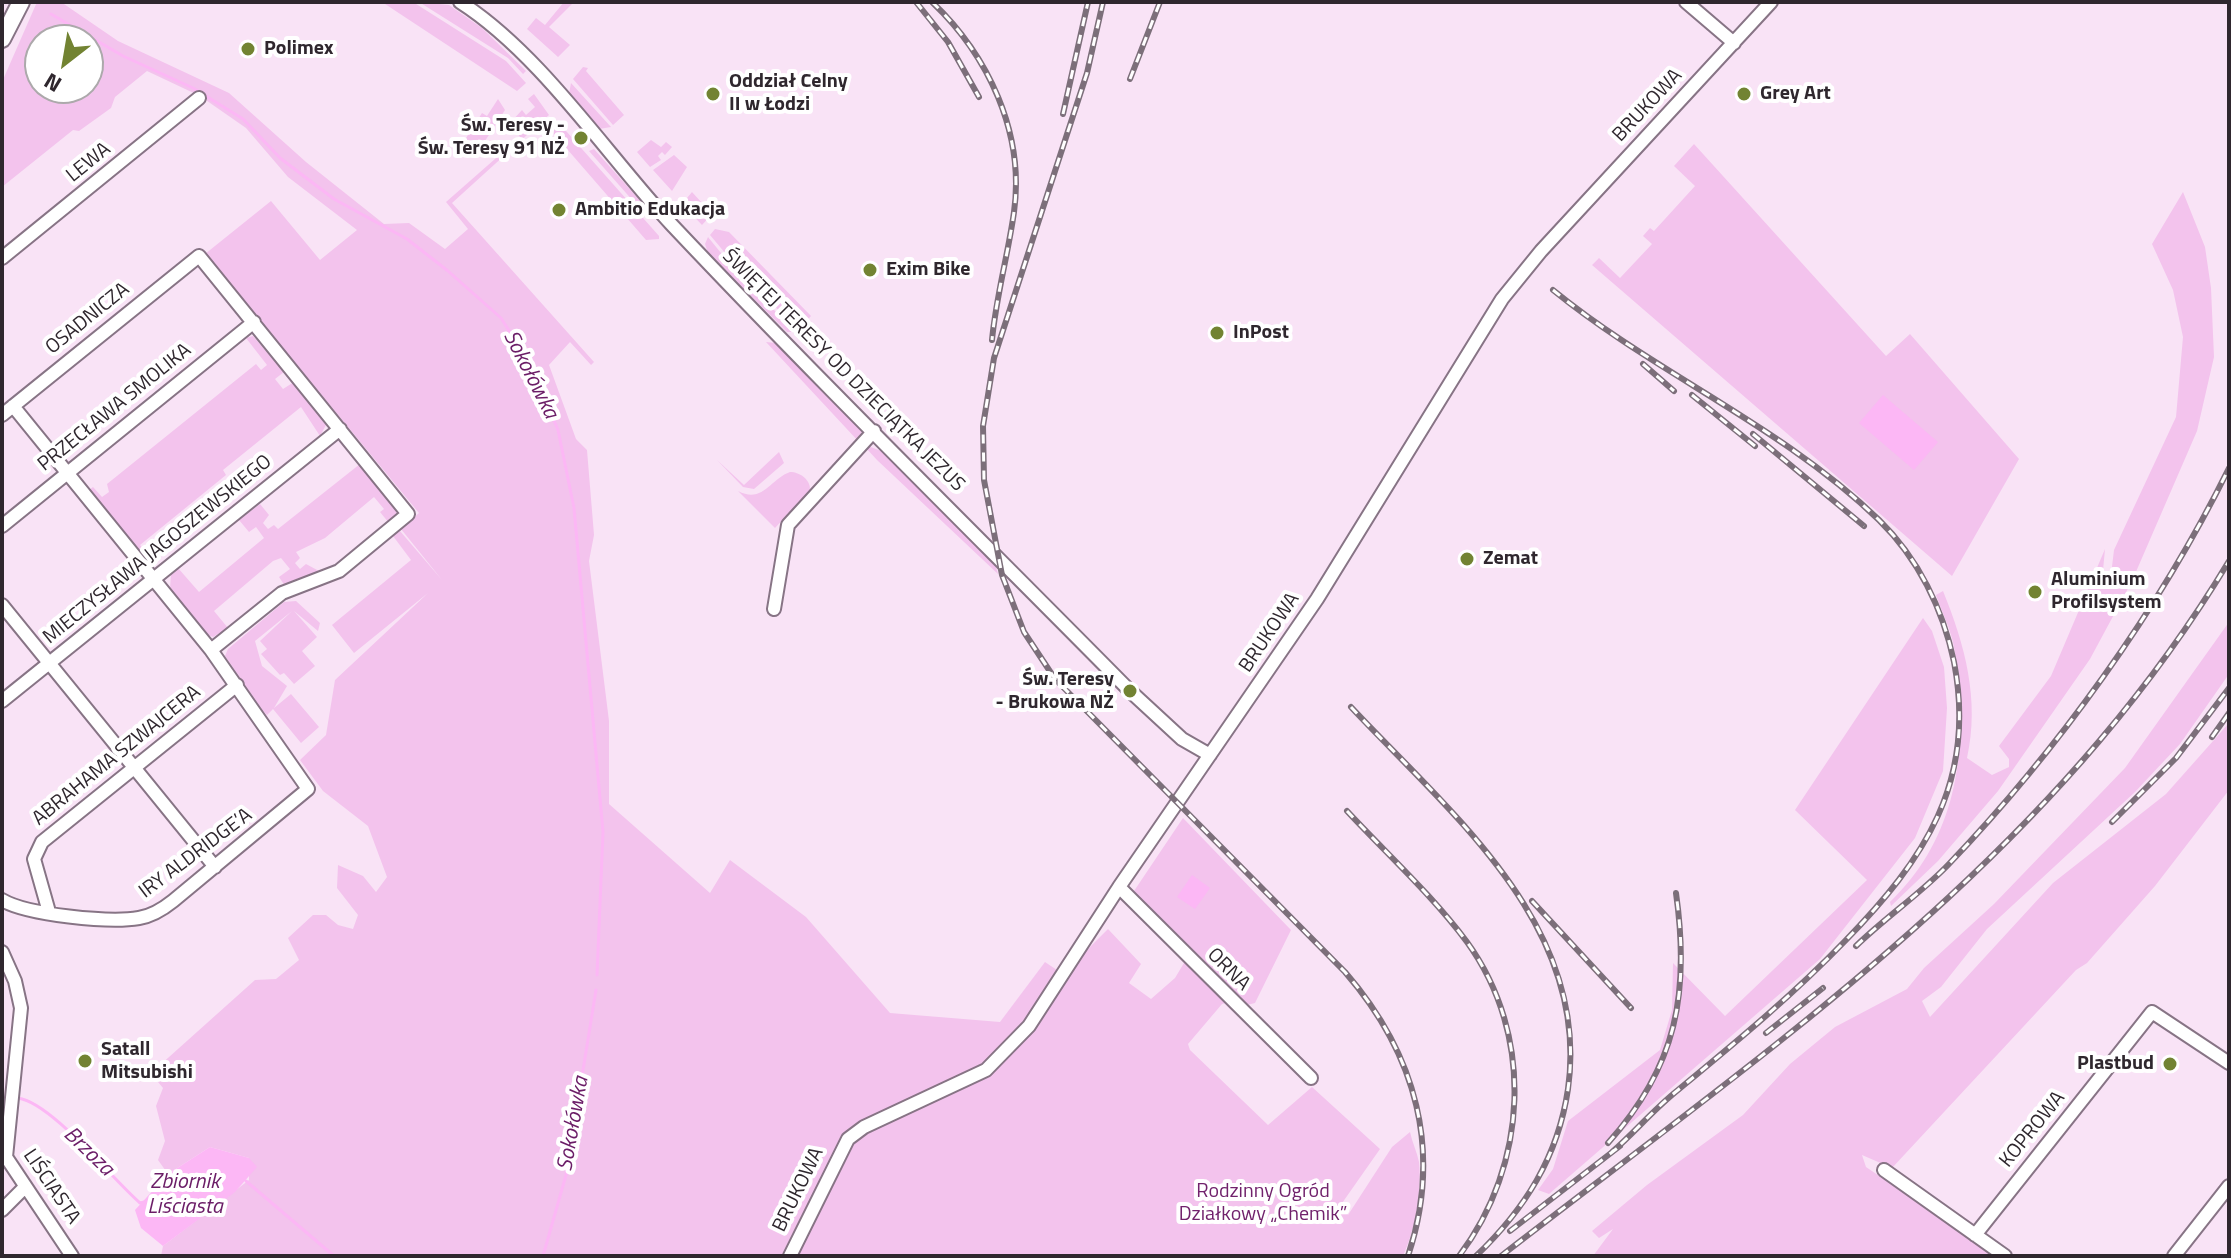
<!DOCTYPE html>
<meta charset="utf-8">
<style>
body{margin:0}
#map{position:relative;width:2231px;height:1258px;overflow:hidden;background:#f9e3f6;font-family:"Titillium Web",sans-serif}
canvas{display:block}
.frame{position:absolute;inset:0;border:4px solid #2f272e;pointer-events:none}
.north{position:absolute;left:24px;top:24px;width:80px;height:80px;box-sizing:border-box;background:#fff;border:2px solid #aca9ab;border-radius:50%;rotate:211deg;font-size:22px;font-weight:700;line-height:32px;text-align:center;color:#2f272e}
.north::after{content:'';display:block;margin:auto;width:28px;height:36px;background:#728332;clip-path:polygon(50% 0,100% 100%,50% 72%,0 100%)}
</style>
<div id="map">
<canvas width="2231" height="1258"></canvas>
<div class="frame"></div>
<div class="north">N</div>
</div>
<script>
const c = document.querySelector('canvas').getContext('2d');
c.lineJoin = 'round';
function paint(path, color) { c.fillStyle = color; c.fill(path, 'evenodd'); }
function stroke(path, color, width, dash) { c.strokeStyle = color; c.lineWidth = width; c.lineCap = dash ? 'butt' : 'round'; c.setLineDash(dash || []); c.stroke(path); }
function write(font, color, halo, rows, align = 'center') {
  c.font = font + ' "Titillium Web",sans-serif'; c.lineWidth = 8; c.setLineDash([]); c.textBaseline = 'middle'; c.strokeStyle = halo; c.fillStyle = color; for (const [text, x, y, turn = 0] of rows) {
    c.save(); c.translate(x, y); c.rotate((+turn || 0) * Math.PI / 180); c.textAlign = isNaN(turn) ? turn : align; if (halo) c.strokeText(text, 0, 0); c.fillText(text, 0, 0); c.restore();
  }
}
const green = new Path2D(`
 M37 2H61L118 41 229 93 306 162 384 224 409 223 445 249 468 229 446 202 520 137 510 123 522 110 526 115 535 107 528 99 534 94 549 115 452 203 594 362 591 365 570 342 549 365 576 439 587 450 594 535 589 561 609 721V804L710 893 730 860 806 917 890 1013 1000 1022 1045 962 1063 974 1108 929 1141 964 1129 983 1151 999 1175 978 1190 953 1132 894 1183 818 1291 930 1255 1003 1243 1006 1236 1000 1222 1004 1188 1044 1190 1050 1268 1125 1312 1087 1380 1149 1340 1206 1348 1215 1392 1147 1410 1132C1412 1142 1417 1152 1419 1162 1422 1192 1415 1230 1403 1256H161L163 1246 249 1180V1158L210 1147 168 1174 158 1160 165 1141 156 1106 163 1088 158 1082 171 1071 159 1066 255 980 276 979 299 960 288 938 313 915H326L338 925 353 929 358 915 337 888 338 865 363 876 376 892 387 877 368 826 323 791 300 760 326 735 335 680 428 593 354 653 332 625 411 560 393 536 400 531 442 580 401 529 419 513 205 254 271 201 320 260 357 230 288 177 246 128 200 96 147 71 115 97 111 108 79 131 73 130 2 187V82ZM40 40H88V88H40Z
 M382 2H413L506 61 526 83 517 91Z
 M419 2 449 5 482 28 526 71 523 74 508 58Z
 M564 2H574L549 27 570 45 558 57 527 29 536 18 545 25Z
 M583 67 588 68 586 71 624 115 613 125 573 79Z
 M571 83 611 127 599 129 569 94Z
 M498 99 505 110 485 141 467 154 459 149 482 113 487 116Z
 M559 123 659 236V239L646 240 554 134 553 127Z
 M651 140 661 147 666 142 672 147 665 155 662 152 658 156 661 160 650 167 637 152Z
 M1694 144 1886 356 1910 334 2019 459 1952 576 1592 265 1599 258 1620 278 1652 244 1643 236 1650 228 1654 231 1695 186 1674 166Z
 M594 149 645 206 641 210 589 151Z
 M674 155 687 167 672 191 653 170Z
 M692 192 712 214 702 225 682 204Z
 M2183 192 2205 247 2211 288 2214 357 2197 431 2132 581 2090 659 1998 791 1938 861 1891 906 1890 902C1951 844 1967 764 1958 683 1956 668 1956 650 1951 635 1947 621 1940 608 1936 595L1943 591C1965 645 1980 700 1967 758L1992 775 2009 767V759L1999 746 2051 676 2105 549 2102 581 2111 575 2114 550 2176 417 2183 337 2173 290 2152 244Z
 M715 229 729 232 811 316 798 330 741 272 710 235Z
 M708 237 738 274 796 332H787L708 253 705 244Z
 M253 336 284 372 275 379 283 389 294 382 327 423 320 436 301 407 223 470 226 475 140 545 151 559 148 563 89 490 93 487 102 497 109 492 107 484 256 364 261 370 267 365 246 338Z
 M766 342 776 343 862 430 859 442Z
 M868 446 884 452 996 567 998 574 877 460 866 448Z
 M779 452 784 463 754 489 743 487 717 460 744 485Z
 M360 464 396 508 397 516 389 523 380 512 384 509 374 497 325 538 296 552 300 558 295 563 300 569 306 564 319 571 285 586 279 577 290 569 281 558 273 561 214 611 228 628 213 637 208 635 170 589 171 574 178 568 199 592 264 538 256 527 249 532 239 520 260 504 269 515 263 523 268 529 274 525 278 529Z
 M790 472C800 472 811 480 810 490L775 528 738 491C763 504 770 479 790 472Z
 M296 601 320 623 318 631 294 611 317 637 302 651 315 666 294 684 284 673 280 675 261 654 267 649 260 641 292 611 255 641 262 666 287 686 274 708 291 694 319 727 301 743 273 709 267 715 262 710 225 656 228 649 284 602Z
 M1923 618 1932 631 1944 667 1947 708 1943 771 1915 838 1820 959 1549 1194 1538 1190 1553 1169 1568 1121 1660 1050 1672 1010 1673 963 1725 1016 1867 880 1795 810Z
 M2229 622V674L2180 744 2135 792 1987 929 1941 987 1922 1001 1930 1017 2053 883 2166 794 2229 723V790L2155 886 2087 963 2076 970 1892 1168 1862 1155 1866 1167 1997 1256H1593L1613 1229 1599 1238 1592 1231 1647 1185 1743 1115 1790 1064 1835 1027 1907 989 1924 968 1994 904 2125 768Z`);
const water = new Path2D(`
 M1883 395 1938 442 1914 470 1859 423Z
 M1192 875 1210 888 1195 909 1177 897Z
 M210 1147 249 1158 257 1167 235 1192 163 1246 141 1228 135 1210 168 1174Z`);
const stream = new Path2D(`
 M51 14 123 56 193 88 243 119 280 158 334 199 407 239 448 271 501 318 531 365 558 430 574 508 603 832 597 975
 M18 1098C52 1103 110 1177 140 1203L144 1202
 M246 1181 334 1256
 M543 1256 566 1175 596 990`);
const minor = new Path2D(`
 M460 2C540 53 607 155 672 225 821 383 977 536 1130 691L1182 739 1210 755
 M1686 2 1734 43
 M2 258 199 98
 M2 415 199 256 408 514 339 571 282 593 211 650
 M2 526 254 322
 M2 605 215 867
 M774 609 788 525 874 431
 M2 701 340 429
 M1119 887 1311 1078
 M2 900C27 915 110 923 139 918 152 916 163 909 173 901L308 789 211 650 13 406
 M49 912 34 859 42 842 237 685
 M2 952 15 981 21 1008 6 1157 72 1256
 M1884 1170 2005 1256
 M2 1210 24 1188
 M1975 1235 2152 1012 2229 1063
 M790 1256 848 1139 864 1127 986 1070 1029 1026 1119 887 1317 599 1502 299 1541 251 1771 2
 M2174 1256 2229 1186`);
const major = new Path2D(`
 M2 39 21 2`);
const rail = new Path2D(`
 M916 2 948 42 979 97
 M932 2C988 55 1025 133 1014 212 1008 255 996 297 992 340
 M1103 2 1087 73 994 358 983 426 984 480 1002 575 1024 632 1055 679 1345 972C1416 1054 1443 1151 1408 1256
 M1130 79 1160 2
 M1063 114 1088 2
 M1553 290C1656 374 1782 426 1879 520 1918 558 1943 609 1954 662 1977 782 1924 860 1845 941 1792 996 1736 1042 1678 1090 1654 1109 1634 1133 1612 1152
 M1643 364 1674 391
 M1692 395 1755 446
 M1753 434 1864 526
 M1351 707C1451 814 1591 926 1568 1089 1558 1157 1525 1209 1476 1256
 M2212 737 2229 713
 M1347 811C1387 854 1432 895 1467 942 1535 1036 1528 1165 1459 1256
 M2112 822 2176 758 2229 688
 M1532 901 1631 1008
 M1856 946C1886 917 1920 894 1948 865 2057 751 2159 610 2229 468
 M1766 1033 1823 988
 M1608 1143C1677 1066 1690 993 1676 893
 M1510 1231 1620 1146
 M1501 1256C1772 1046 2049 860 2229 561`);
const markers = [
 [248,49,8,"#728332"],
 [713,94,8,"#728332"],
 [1744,94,8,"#728332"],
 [581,138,8,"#728332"],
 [559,210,8,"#728332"],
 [870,270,8,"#728332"],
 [1217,333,8,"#728332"],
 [1467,559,8,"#728332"],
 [2035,592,8,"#728332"],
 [1130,691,8,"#728332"],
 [85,1061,8,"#728332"],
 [2170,1064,8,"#728332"]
];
const poiNames = [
 ["Polimex",264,49],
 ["Oddział Celny",729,82],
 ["II w Łodzi",729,105],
 ["Grey Art",1760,94],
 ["Św. Teresy -",565,126,"right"],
 ["Św. Teresy 91 NŻ",565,149,"right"],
 ["Ambitio Edukacja",575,210],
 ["Exim Bike",886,270],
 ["InPost",1233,333],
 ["Zemat",1483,559],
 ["Aluminium",2051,580],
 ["Profilsystem",2051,603],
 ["Św. Teresy",1114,680,"right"],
 ["- Brukowa NŻ",1114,703,"right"],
 ["Satall",101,1050],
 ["Mitsubishi",101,1073],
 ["Plastbud",2154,1064,"right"]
];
const streetNames = [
 ["BRUKOWA",1648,106,-47],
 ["LEWA",89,163,-39],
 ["OSADNICZA",88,319,-39],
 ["ŚWIĘTEJ TERESY OD DZIECIĄTKA JEZUS",843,371,45],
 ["PRZECŁAWA SMOLIKA",115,408,-39],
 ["MIECZYSŁAWA JAGOSZEWSKIEGO",158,550,-39],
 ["BRUKOWA",1270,633,-56],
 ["ABRAHAMA SZWAJCERA",117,756,-39],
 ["IRY ALDRIDGE’A",196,854,-37],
 ["ORNA",1228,970,45],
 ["KOPROWA",2033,1130,-51],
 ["LIŚCIASTA",51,1187,56],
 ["BRUKOWA",799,1190,-64]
];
const parkNames = [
 ["Rodzinny Ogród",1263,1192],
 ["Działkowy „Chemik”",1263,1215]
];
const waterNames = [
 ["Sokołówka",530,375,63],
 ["Sokołówka",574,1124,-80],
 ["Brzoza",88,1152,44],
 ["Zbiornik",185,1183],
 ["Liściasta",185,1208]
];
paint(green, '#f3c3ed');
paint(water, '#fcb7f5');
stroke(stream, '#fcb7f5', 3);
stroke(minor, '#877485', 16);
stroke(major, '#877485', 20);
stroke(minor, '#fff', 12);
stroke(major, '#fff', 16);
stroke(rail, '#7c6f7a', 6);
stroke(rail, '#fff', 3, [9]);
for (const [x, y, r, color] of markers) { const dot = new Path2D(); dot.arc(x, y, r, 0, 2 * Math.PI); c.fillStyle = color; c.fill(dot); stroke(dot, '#fff', 3); }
write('bold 20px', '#2f272e', '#fff', poiNames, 'left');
write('20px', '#2f272e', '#fff', streetNames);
write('20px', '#71226c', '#fff', parkNames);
write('italic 22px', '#6b1d67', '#fff', waterNames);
</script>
